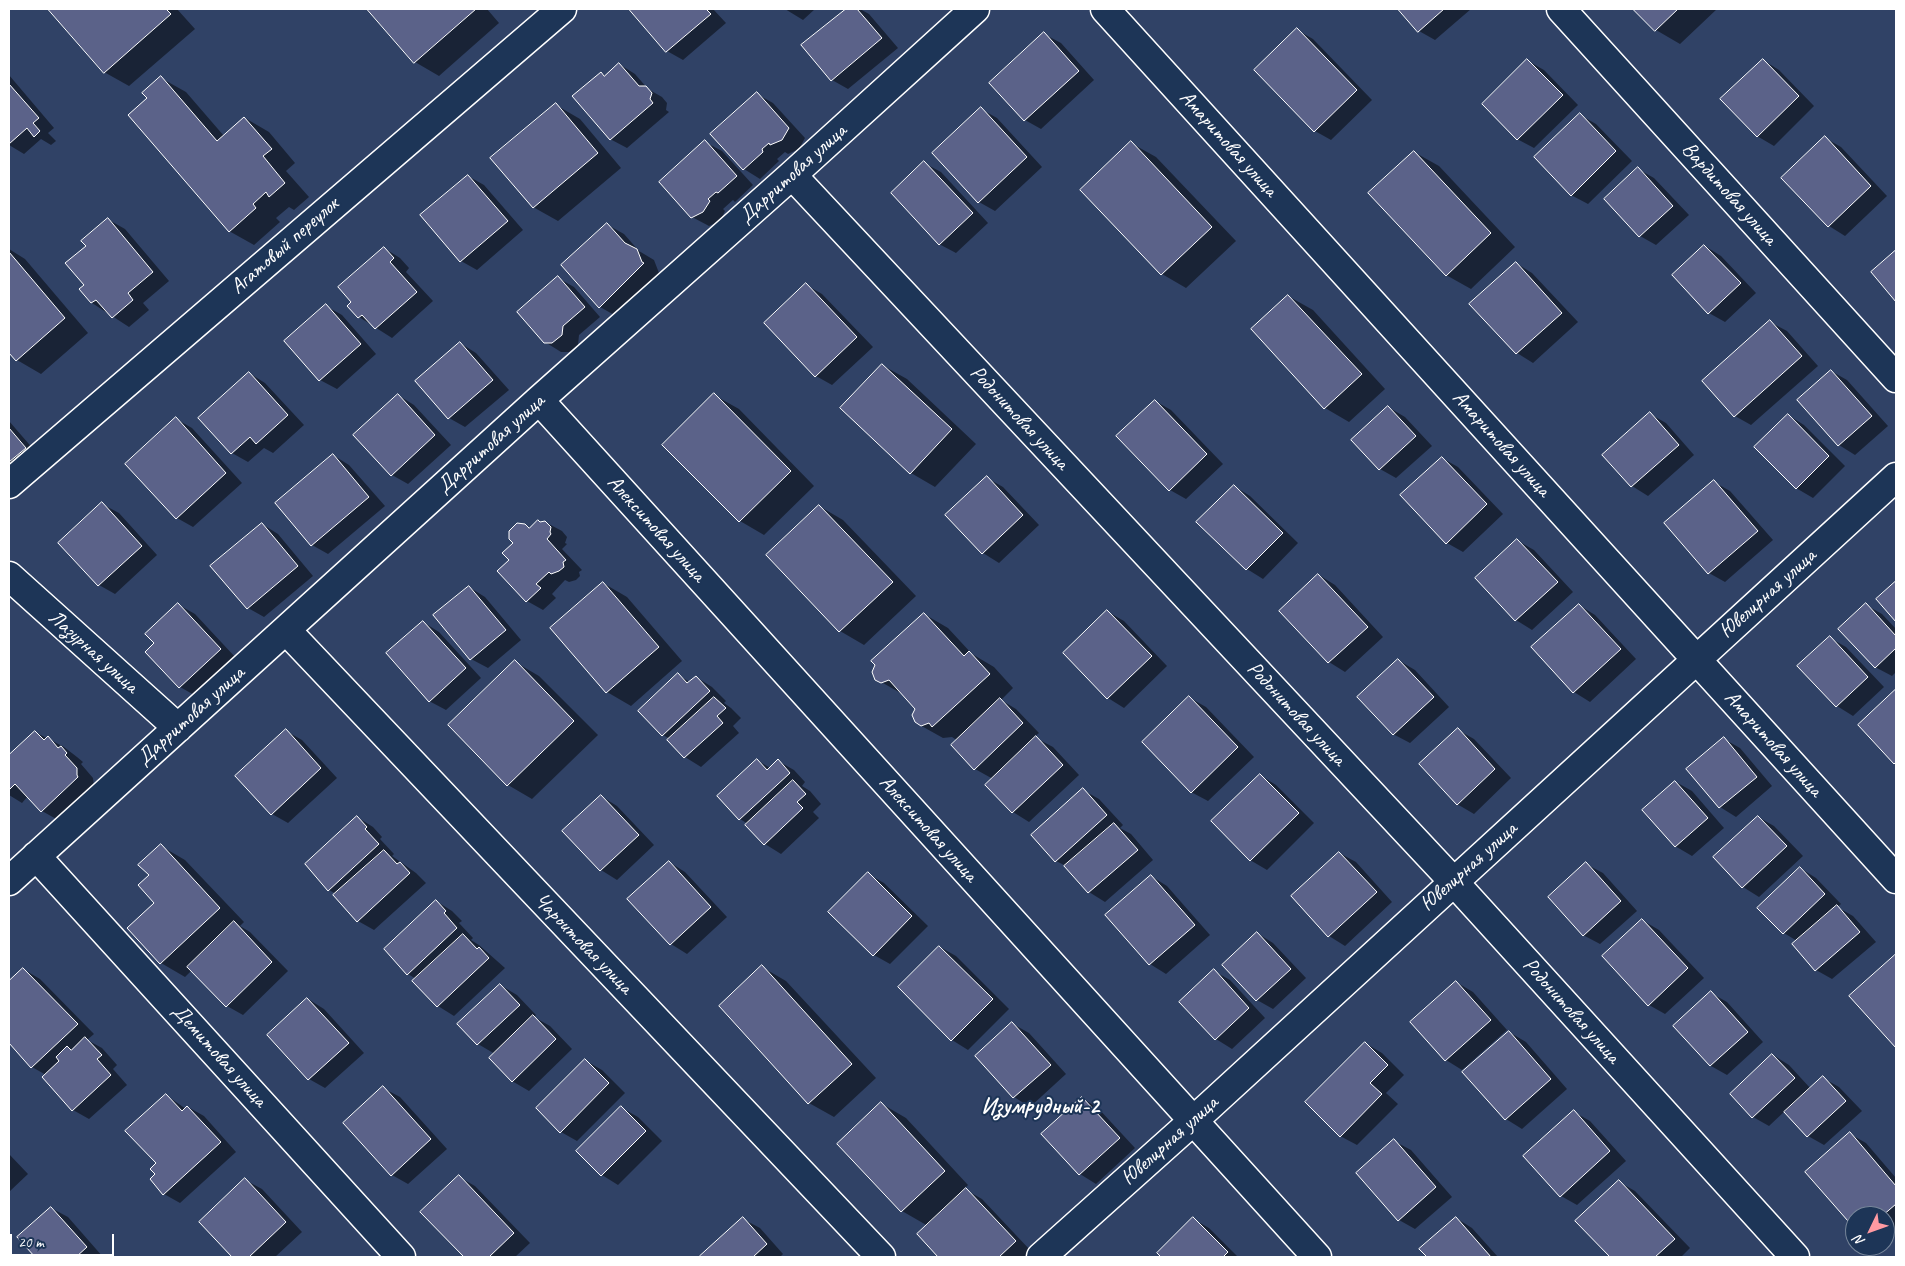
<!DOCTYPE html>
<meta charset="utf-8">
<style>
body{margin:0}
#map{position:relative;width:1905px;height:1266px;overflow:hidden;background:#304266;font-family:Caveat,sans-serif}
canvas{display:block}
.frame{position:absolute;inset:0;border:10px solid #fff;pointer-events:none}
.north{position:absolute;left:1845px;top:1206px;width:50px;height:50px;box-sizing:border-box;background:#1d3557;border:1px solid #77869a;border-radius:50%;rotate:228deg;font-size:14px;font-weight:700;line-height:20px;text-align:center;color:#fff}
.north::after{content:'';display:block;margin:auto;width:18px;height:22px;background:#ff9aa2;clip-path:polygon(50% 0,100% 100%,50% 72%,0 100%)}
.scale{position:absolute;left:10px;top:1234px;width:104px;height:22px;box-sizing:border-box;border:2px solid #fff;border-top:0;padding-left:6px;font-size:15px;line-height:18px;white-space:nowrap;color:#fff;-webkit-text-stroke:4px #1d3557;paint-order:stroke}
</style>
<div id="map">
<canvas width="1905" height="1266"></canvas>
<div class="frame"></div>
<div class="north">N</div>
<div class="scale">20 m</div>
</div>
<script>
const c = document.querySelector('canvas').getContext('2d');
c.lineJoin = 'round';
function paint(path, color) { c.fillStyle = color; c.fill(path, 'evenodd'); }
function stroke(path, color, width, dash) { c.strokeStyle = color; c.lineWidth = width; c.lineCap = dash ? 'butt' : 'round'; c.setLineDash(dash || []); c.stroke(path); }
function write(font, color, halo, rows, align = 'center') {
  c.font = font + ' Caveat,sans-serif'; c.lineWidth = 4; c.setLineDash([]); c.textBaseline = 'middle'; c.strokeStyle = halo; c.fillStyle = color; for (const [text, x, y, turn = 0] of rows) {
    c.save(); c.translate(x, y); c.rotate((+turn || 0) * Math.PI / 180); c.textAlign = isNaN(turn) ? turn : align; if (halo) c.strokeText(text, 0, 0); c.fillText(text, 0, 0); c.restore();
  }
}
const shadow = new Path2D(`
 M50 9H177L195 29 129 86 104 72Z
 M369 9H487L499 23 439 76 415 62Z
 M631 9H713L726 23 683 60 667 51Z
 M785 9H815L803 20Z
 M847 9H860L869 14 898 48 848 89 832 80 803 45Z
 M1400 9H1471L1435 40 1419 31Z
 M1635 9H1717L1680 44 1656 30Z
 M1297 30 1313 39 1372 100 1331 140 1315 131Z
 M1044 34 1061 43 1094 80 1041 129 1025 120Z
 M1763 60 1779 70 1814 106 1774 146 1757 136Z
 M1528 61 1544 70 1578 105 1534 148 1517 139Z
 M619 64 635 74 648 89 662 97 667 103 666 110 669 112 627 148 610 139 601 73 606 76Z
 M9 75 54 128 48 133 56 141 51 145 41 139 24 154 9 145Z
 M161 78 186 92 224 136 245 118 269 132 295 163 286 171 309 197 294 210 289 207 276 218 280 222 254 245 229 231 149 98Z
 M757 94 773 103 805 138 799 149 788 154 785 152 777 159 779 161 760 179 744 169Z
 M556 105 580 119 621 168 558 221 533 207Z
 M981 109 997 118 1042 167 995 211 979 202Z
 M1580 115 1596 124 1632 161 1588 204 1571 195Z
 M1825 138 1841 147 1887 196 1845 236 1829 226 1783 178Z
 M705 142 722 151 753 185 735 202 733 200 723 209 725 211 720 221 709 226 692 217Z
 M1131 143 1156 157 1236 241 1186 288 1162 274Z
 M1414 152 1439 166 1515 247 1471 289 1446 275Z
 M924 163 941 172 988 223 956 253 939 244Z
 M1638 169 1654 178 1689 215 1656 245 1640 236Z
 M468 176 484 185 523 230 477 270 461 261Z
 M109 220 125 229 169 281 143 303 149 310 129 327 92 303 86 285 88 246Z
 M608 225 624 234 639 251 654 260 659 273 616 316 600 307Z
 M1705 246 1721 256 1756 293 1725 322 1709 313Z
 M384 248 400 258 409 268 406 272 433 301 392 338 359 317 349 306Z
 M9 249 25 259 88 333 41 374 17 360 9 351Z
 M1516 263 1532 273 1578 322 1533 363 1517 353 1471 304Z
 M558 278 574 287 600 317 579 335 578 345 569 352H561L545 342Z
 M806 285 822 294 873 347 832 385 816 376 766 323Z
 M1288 296 1313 310 1385 389 1349 422 1325 408Z
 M326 306 342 315 376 354 337 389 320 380Z
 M1770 322 1787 331 1818 366 1751 425 1735 416Z
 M460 343 476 353 509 390 465 427 449 418 417 381Z
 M882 365 907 379 976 444 935 487 911 473 842 408Z
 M1831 371 1847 380 1888 426 1855 455 1839 445 1798 400Z
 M249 373 265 383 304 425 273 453 264 448 248 462 232 453Z
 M398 395 414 405 451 445 408 484 392 475Z
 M714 395 739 409 814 486 764 535 740 521Z
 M1155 401 1171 410 1223 464 1186 499 1170 490Z
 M1388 407 1405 417 1432 446 1396 478 1380 469Z
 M1650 414 1666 423 1694 455 1648 496 1632 486 1604 455Z
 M1788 415 1804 425 1845 466 1813 498 1796 488Z
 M176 419 192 428 242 483 193 527 177 518Z
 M9 421 41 458 9 486Z
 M333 455 349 465 385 506 328 554 312 545Z
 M1442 458 1458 467 1503 514 1463 552 1447 543Z
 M987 478 1003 487 1039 525 999 563 983 553Z
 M1714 482 1730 491 1773 540 1725 582 1709 573Z
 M1234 486 1250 496 1298 543 1263 579 1247 569Z
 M102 504 119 513 157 555 115 594 99 585Z
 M819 506 843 520 916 596 864 645 840 631Z
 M545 522 562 531 567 537 565 543 567 544 562 549 582 570 579 572 580 576 576 580 569 582 565 580 552 594 556 598 543 610 527 601 511 560 515 543 525 525 531 528Z
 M262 524 278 534 313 576 264 617 248 608Z
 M1518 541 1534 550 1573 592 1532 630 1516 620Z
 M1319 575 1335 585 1383 637 1345 672 1329 662 1281 611Z
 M603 583 627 597 682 661 631 706 607 692Z
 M469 587 485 597 521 640 488 668 471 659Z
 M179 605 195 614 236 658 196 696 180 687 156 643Z
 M1579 605 1595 615 1636 659 1590 702 1574 692Z
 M1866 605 1882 614 1896 629V672L1892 676 1875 667Z
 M1108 612 1124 621 1167 666 1124 708 1108 698 1064 653Z
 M924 614 948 628 972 654 994 667 1013 688 1001 700 1016 709 1039 733 1034 737 1053 747 1079 775 1029 822 1013 812 987 785 993 779 975 769 958 741 952 737 943 738 918 724 916 709 904 695 876 679Z
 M423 622 439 632 481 678 446 710 429 701Z
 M1830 638 1846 647 1884 687 1853 716 1837 706 1799 666Z
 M1398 660 1415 670 1449 707 1410 743 1393 734Z
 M515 662 539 676 598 735 532 799 508 785 450 725Z
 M678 675 690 682 696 677 712 687 726 701 724 703 731 708 741 718 733 726 739 733 701 767 685 757 670 739 663 735 640 711Z
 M1896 691V764L1859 725Z
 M1190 698 1206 707 1254 757 1208 801 1191 792Z
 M1458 730 1474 739 1511 778 1474 814 1457 804Z
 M286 731 302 740 337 778 288 823 272 814Z
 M35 732 64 747 77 757 83 762 81 764 93 778 94 787 58 820 42 811 28 796 22 803 9 795V757Z
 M1724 739 1740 748 1772 786 1736 817 1720 807 1687 769Z
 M757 760 770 768 778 761 794 770 805 782 802 786 810 791 821 804 813 812 819 818 781 854 765 844 747 825 748 824 740 819 718 796Z
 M1260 775 1276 785 1314 823 1267 870 1250 860Z
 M1676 782 1692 791 1724 828 1692 856 1675 846Z
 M1083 790 1099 799 1123 825 1120 828 1131 834 1153 860 1105 902 1089 892 1066 866 1056 861Z
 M601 796 617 806 654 845 617 880 601 870Z
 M357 817 373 827 382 837 380 839 394 854 392 856 416 873 426 883 374 930 358 921 336 894 329 890Z
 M1758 817 1774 826 1803 856 1759 897 1743 887Z
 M161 846 185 860 244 922 240 926 250 932 288 971 243 1015 227 1006 192 970 185 977 161 963 156 903 150 876Z
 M1339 853 1356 862 1392 902 1345 946 1329 936Z
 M669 862 685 872 727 917 687 954 671 944 629 899Z
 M1586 864 1603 873 1637 911 1600 944 1583 935Z
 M1800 868 1816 878 1841 904 1837 907 1853 916 1876 942 1832 979 1816 970 1797 941 1784 933Z
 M868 874 884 883 928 926 890 964 874 955Z
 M1151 876 1167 886 1210 935 1166 974 1150 964 1107 915Z
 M436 901 452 911 462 921 459 923 473 938 471 940 479 945 505 968 454 1016 438 1006 414 981 416 979 408 974 385 949Z
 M1642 920 1659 930 1704 978 1665 1014 1649 1005Z
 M1257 933 1273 943 1306 978 1273 1009 1257 1000Z
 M940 947 956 956 1009 1009 968 1050 952 1040Z
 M1895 956 1896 957V1046L1851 996Z
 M762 967 786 981 876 1078 834 1117 809 1103 720 1006Z
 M23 969 40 979 94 1034 87 1040 102 1048 117 1065 113 1069 127 1085 89 1119 73 1110 46 1075 32 1067 9 1042V983Z
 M1214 971 1230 980 1265 1018 1232 1049 1216 1039Z
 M1456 982 1473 992 1507 1030 1462 1070 1446 1060 1412 1022Z
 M500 985 517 995 536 1015 534 1017 550 1026 572 1049 529 1091 512 1081 495 1054 478 1044 459 1024Z
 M1711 993 1727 1002 1763 1042 1727 1075 1711 1066 1675 1026Z
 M308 999 324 1009 364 1053 325 1088 309 1079Z
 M1013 1024 1029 1033 1066 1074 1030 1107 1014 1097 977 1056Z
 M1509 1032 1526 1042 1567 1089 1522 1129 1506 1119 1464 1072Z
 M1365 1043 1382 1053 1404 1075 1386 1093 1398 1104 1357 1145 1340 1136Z
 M1773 1055 1789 1065 1811 1089 1823 1078 1839 1087 1862 1111 1824 1145 1808 1136 1785 1111 1769 1126 1753 1117Z
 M586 1061 602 1070 625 1093 577 1141 561 1132Z
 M383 1088 400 1097 447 1149 408 1184 392 1175Z
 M166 1095 186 1109 188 1107 204 1116 236 1152 180 1203 164 1194 157 1163Z
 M1082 1098 1098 1108 1135 1148 1096 1184 1080 1174 1043 1134Z
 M882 1104 906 1118 968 1185 964 1189 982 1199 1031 1251 1025 1257H940L918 1234 928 1226 902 1211Z
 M622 1108 638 1117 662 1141 618 1185 602 1175Z
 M1574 1112 1590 1121 1626 1161 1577 1205 1561 1196Z
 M1850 1134 1866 1143 1896 1178V1227L1885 1237V1216H1855V1228Z
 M1394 1141 1411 1150 1452 1197 1415 1229 1399 1220Z
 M9 1154 28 1174 9 1192Z
 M459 1177 475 1186 530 1243 515 1257H465L422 1212Z
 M245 1180 262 1189 302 1232 275 1257H234L201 1222Z
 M1619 1182 1635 1191 1690 1248 1681 1257H1612L1577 1221Z
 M51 1208 68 1217 103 1257H37L19 1237Z
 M1456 1218 1472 1228 1498 1257H1429L1421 1249Z
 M743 1219 760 1228 783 1254 780 1257H703Z
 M1193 1219 1209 1228 1238 1257H1163L1159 1253Z`);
const building = new Path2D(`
 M48 9H166L171 14 104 73Z
 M367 9H476L414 63Z
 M629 9H706L711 14 666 52Z
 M846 9H857L882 38 831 81 801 45Z
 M1398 9H1444L1418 32Z
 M1633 9H1678L1655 31Z
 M1297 28 1357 90 1314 132 1254 70Z
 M1044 32 1079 71 1024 121 989 83Z
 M1527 59 1563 95 1517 140 1482 104Z
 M1763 59 1799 96 1757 137 1720 99Z
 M619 63 639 86H646L652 93 650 99 653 103 610 140 572 96 601 72 604 76Z
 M161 76 217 141 244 117 272 149 263 156 285 183 269 197 266 192 253 204 256 208 229 232 128 115 147 98 142 93Z
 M9 84 39 118 33 123 40 131 34 137 27 128 9 144Z
 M757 92 789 128 782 140 770 145 769 143 762 149 763 152 743 170 710 134Z
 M556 103 598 153 533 208 490 158Z
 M981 107 1027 157 978 203 932 153Z
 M1580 113 1616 151 1571 196 1534 157Z
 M1825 136 1871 186 1828 227 1781 178Z
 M705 140 737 176 718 193 716 192 708 199 710 201 703 212 691 218 659 182Z
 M1131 141 1212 227 1161 275 1080 190Z
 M1414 151 1491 233 1446 276 1368 193Z
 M924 161 973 213 939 245 891 193Z
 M1638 167 1673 206 1639 237 1604 199Z
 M468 175 508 221 460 262 420 215Z
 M108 218 153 272 128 293 133 300 112 318 96 300 91 303 79 289 84 285 65 263 86 246 81 241Z
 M607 223 625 243 637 249 642 262 644 263 599 308 561 265Z
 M1704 245 1741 283 1708 314 1672 275Z
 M384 247 394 258 390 262 417 292 375 329 362 315 358 318 347 306 351 302 338 287Z
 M1896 250V302L1871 272Z
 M9 252 65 318 16 361 9 353Z
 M1516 262 1562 313 1516 354 1469 304Z
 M558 276 585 307 563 326 562 335 552 343H544L517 312Z
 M806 283 857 337 815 377 764 323Z
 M1288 295 1362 374 1324 409 1251 329Z
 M326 304 361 344 319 381 284 341Z
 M1770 320 1802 356 1734 417 1702 381Z
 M460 342 493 380 448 419 415 381Z
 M882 364 952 429 910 474 840 408Z
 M1831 370 1872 416 1838 446 1797 400Z
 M249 372 288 415 256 444 250 437 231 454 198 418Z
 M714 393 791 471 739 522 662 445Z
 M398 394 435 435 391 476 353 435Z
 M1155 400 1207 454 1169 491 1116 436Z
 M1388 406 1416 436 1379 470 1351 440Z
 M1650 412 1679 445 1631 487 1602 455Z
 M1788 414 1829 456 1796 489 1754 447Z
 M176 417 226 473 176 519 125 464Z
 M9 428 26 448 9 462Z
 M333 454 369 497 311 546 275 503Z
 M1442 457 1487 504 1446 544 1400 495Z
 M987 476 1023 515 982 554 945 515Z
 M1714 480 1758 531 1708 574 1664 523Z
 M1234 485 1283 533 1246 570 1196 522Z
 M102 502 142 546 98 586 58 543Z
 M819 505 893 582 839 632 766 555Z
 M538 520 540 522 545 521 551 527 550 532 551 534 547 539 566 560 563 562 564 567 559 571 551 574 549 572 536 584 541 588 526 602 497 571 509 560 502 553 513 543 509 539V531L517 523 525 524 529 528Z
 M262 523 298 566 247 609 210 566Z
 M1517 539 1558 582 1515 621 1475 578Z
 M1318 574 1368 627 1328 663 1279 611Z
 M1896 581V622L1876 599Z
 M603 582 659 647 606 693 550 628Z
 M469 586 506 630 470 660 433 615Z
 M178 603 221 649 179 688 145 652 154 643 145 634Z
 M1866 603 1896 636V648L1875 668 1838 629Z
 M1579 604 1621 649 1573 693 1531 647Z
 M1107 610 1152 656 1107 699 1063 653Z
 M924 613 964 656 969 651 990 674 932 727 929 723 921 726 915 722 912 715 915 709 889 680 881 683 875 680 872 672 875 665 871 661Z
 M423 621 466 668 429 702 386 653Z
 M1830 636 1868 677 1836 707 1797 666Z
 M1398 659 1434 697 1393 735 1357 697Z
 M515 660 574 721 507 786 448 725Z
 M678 673 687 683 696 676 710 691 662 736 638 711Z
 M1896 689V762L1894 764 1858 725Z
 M1189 696 1238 747 1191 793 1142 742Z
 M714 697 726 708 717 716 723 723 684 758 667 740Z
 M1000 698 1023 723 974 770 951 745Z
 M1458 728 1495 769 1457 805 1419 764Z
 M286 729 321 768 271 815 235 776Z
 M35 731 44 740 48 736 58 748 61 746 67 753 65 755 77 768V775L78 777 41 812 15 784 9 790V755Z
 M1036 736 1063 765 1012 813 985 785Z
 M1724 737 1757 777 1719 808 1686 769Z
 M757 759 767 770 778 759 790 773 739 820 717 796Z
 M1260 774 1299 813 1250 861 1211 821Z
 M793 780 806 794 797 802 803 808 764 845 745 825Z
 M1675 781 1708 818 1675 847 1642 810Z
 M1083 788 1107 815 1055 862 1031 835Z
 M601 795 639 835 600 871 562 831Z
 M357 816 367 827 365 829 379 844 328 891 305 864Z
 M1758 816 1787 846 1742 888 1713 857Z
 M1114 823 1138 850 1088 893 1064 866Z
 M161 844 220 908 160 964 127 928 154 903 138 885 149 875 138 865Z
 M384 850 397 864 400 862 410 873 357 922 333 895Z
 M1339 852 1377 892 1328 937 1291 896Z
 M669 861 711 907 670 945 627 899Z
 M1586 862 1621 901 1583 936 1548 897Z
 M1800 867 1825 894 1783 934 1757 908Z
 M868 872 912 916 873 956 828 912Z
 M1151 875 1195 925 1149 965 1105 915Z
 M436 900 446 911 444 913 457 928 407 975 384 949Z
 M1837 905 1860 932 1815 971 1792 944Z
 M1642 919 1688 968 1648 1006 1602 956Z
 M234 921 272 962 226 1007 187 967Z
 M1257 932 1291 969 1256 1001 1222 965Z
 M463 934 477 949 479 947 489 958 437 1007 412 981Z
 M939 946 993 999 951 1041 898 987Z
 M1895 955 1896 956V1048L1849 996Z
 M762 965 852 1064 808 1104 719 1006Z
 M23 968 78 1024 31 1068 9 1043V981Z
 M1214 969 1249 1008 1215 1040 1179 1002Z
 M1456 981 1491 1020 1445 1061 1410 1022Z
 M500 984 520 1005 477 1045 457 1024Z
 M1711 991 1748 1032 1710 1066 1673 1026Z
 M307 998 349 1043 308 1080 267 1035Z
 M533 1015 556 1039 512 1082 489 1058Z
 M1012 1022 1051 1065 1013 1098 975 1056Z
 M1509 1031 1551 1079 1505 1120 1462 1072Z
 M85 1037 102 1055 97 1059 111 1075 72 1111 42 1077 59 1061 56 1057 67 1046 71 1050Z
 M1365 1042 1388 1065 1370 1083 1382 1094 1340 1137 1305 1102Z
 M1772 1054 1795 1078 1752 1118 1730 1094Z
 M585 1059 609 1083 560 1133 536 1108Z
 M1823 1076 1846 1101 1807 1137 1784 1112Z
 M383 1086 431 1139 391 1176 343 1123Z
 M166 1094 182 1111 187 1106 221 1142 163 1195 150 1179 155 1174 150 1169 156 1163 125 1131Z
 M1082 1097 1120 1138 1079 1175 1041 1134Z
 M881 1102 945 1171 901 1212 837 1144Z
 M621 1106 646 1131 601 1176 576 1151Z
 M1574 1110 1610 1151 1560 1197 1523 1156Z
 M1850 1132 1896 1186V1204L1882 1216H1855V1229L1805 1172Z
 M1394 1139 1436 1187 1398 1221 1356 1173Z
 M459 1175 514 1233 489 1257H464L420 1212Z
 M245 1178 286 1222 249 1257H232L199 1222Z
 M1619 1180 1675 1239 1655 1257H1610L1575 1221Z
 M966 1188 1016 1241 999 1257H938L917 1234Z
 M51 1207 87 1247 76 1257H35L17 1237Z
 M743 1217 767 1244 753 1257H701L700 1256Z
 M1193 1217 1228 1252 1223 1257H1161L1157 1253Z
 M1456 1217 1491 1257H1427L1419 1249Z`);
const street = new Path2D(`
 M1105 9 1896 879
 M1561 9 1896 378
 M792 175 1453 881 1795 1257
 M539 400 1317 1257
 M9 484 562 9
 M9 576 178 728
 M286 630 881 1257
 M36 856 401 1257
 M9 881 539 400 792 175 975 9
 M1041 1257 1193 1121 1896 477`);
const streetNames = [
 ["Амаритовая улица",1228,144,48],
 ["Дарритовая улица",793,174,-42],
 ["Вардитовая улица",1729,194,48],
 ["Агатовый переулок",285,246,-41],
 ["Родонитовая улица",1019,418,47],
 ["Дарритовая улица",491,444,-42],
 ["Амаритовая улица",1501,444,48],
 ["Алекситовая улица",656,529,48],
 ["Ювелирная улица",1768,594,-42],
 ["Лазурная улица",93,652,42],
 ["Родонитовая улица",1296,714,47],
 ["Дарритовая улица",191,716,-42],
 ["Амаритовая улица",1773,744,48],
 ["Алекситовая улица",928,829,48],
 ["Ювелирная улица",1469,867,-42],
 ["Чароитовая улица",583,944,46],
 ["Родонитовая улица",1571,1011,48],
 ["Демитовая улица",219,1056,48],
 ["Ювелирная улица",1170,1141,-42]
];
const neighbourhoodNames = [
 ["Изумрудный-2",1040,1107]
];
paint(shadow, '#0007');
paint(building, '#5b6289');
stroke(building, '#fff', 1);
stroke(street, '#fff', 31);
stroke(street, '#1d3557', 28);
write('21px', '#fff', '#1d3557', streetNames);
write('bold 22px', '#fff', '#1d3557', neighbourhoodNames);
</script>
